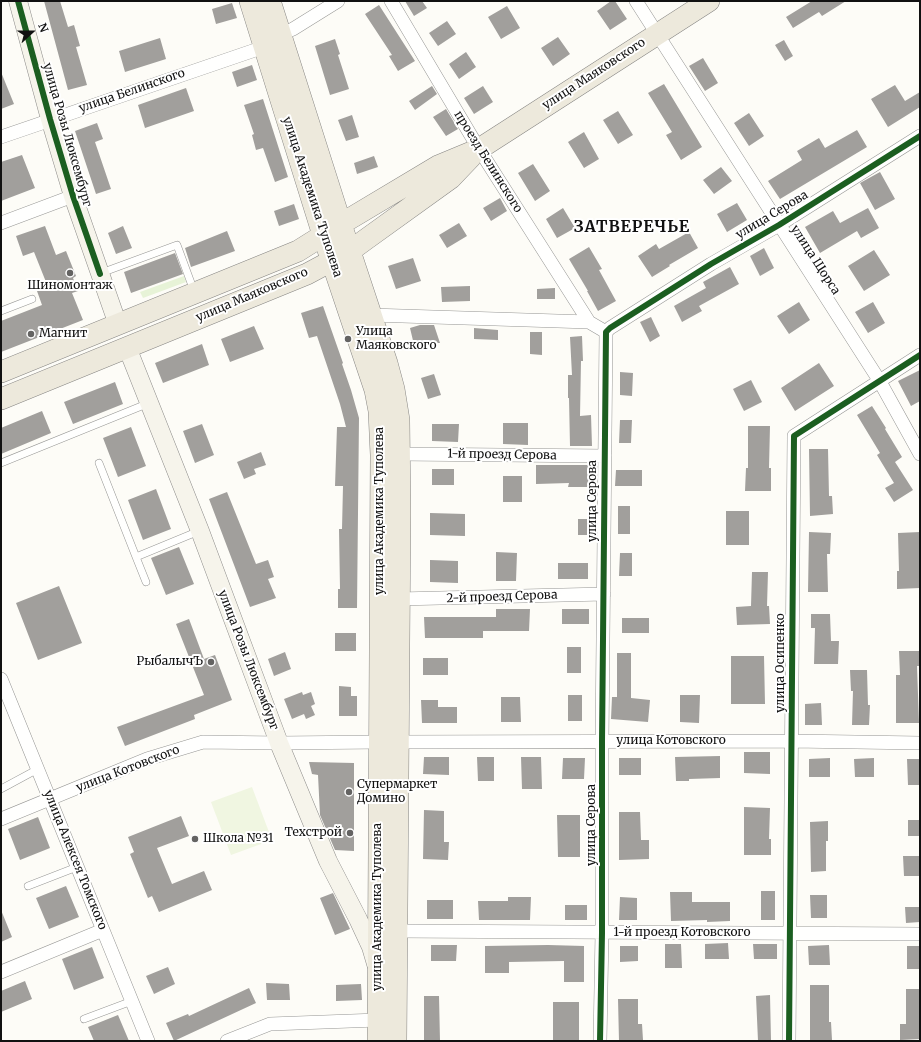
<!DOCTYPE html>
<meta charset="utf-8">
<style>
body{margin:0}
#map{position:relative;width:921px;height:1042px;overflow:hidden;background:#fdfcf7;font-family:Merriweather,serif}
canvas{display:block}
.frame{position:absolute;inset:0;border:2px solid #111;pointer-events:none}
.north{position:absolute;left:12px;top:12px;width:40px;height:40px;-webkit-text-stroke:3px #fff;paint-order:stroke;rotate:69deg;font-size:11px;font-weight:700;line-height:16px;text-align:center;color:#111}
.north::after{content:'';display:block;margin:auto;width:14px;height:18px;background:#111;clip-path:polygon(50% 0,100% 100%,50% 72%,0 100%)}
</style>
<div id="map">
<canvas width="921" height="1042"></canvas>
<div class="frame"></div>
<div class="north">N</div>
</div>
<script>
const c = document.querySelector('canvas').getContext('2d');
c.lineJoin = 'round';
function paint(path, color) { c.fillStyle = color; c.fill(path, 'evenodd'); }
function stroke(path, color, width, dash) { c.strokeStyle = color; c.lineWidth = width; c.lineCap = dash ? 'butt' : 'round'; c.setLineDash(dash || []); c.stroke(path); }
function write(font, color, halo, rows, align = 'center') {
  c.font = font + ' Merriweather,serif'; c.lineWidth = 4; c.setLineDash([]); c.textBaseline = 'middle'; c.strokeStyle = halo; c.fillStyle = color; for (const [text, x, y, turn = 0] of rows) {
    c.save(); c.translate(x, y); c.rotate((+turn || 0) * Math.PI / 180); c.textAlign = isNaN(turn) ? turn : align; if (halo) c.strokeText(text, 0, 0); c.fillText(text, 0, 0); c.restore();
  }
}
const green = new Path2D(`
 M184 276 186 282 143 298 140 292Z`);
const pitch = new Path2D(`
 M252 787 272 840 231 855 211 802Z`);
const building = new Path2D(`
 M44 1H60L68 27 74 25 80 46 76 47 87 85 68 90Z
 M405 1H422L427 8 414 16Z
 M611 1H615L627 19 610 30 597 11Z
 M812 1H846L822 16 819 12 793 28 786 17Z
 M232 3 237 18 216 24 212 9Z
 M379 5 415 61 398 71 389 56 392 55 365 14Z
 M507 6 520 28 501 39 488 17Z
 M447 21 456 34 438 46 429 33Z
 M558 37 570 54 553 66 541 48Z
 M160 38 166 59 125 72 119 51Z
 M335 39 340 54 338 55 349 89 330 95 315 46Z
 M784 40 793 56 785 61 775 45Z
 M466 52 476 67 459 79 449 64Z
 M703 58 718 83 705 91 689 66Z
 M252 65 257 80 237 87 232 72Z
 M1 72 14 104 1 109Z
 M664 84 702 147 681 160 666 135 672 132 648 93Z
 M895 85 905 101 920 92V107L888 127 871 99Z
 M432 86 437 94 415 110 409 101Z
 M483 86 493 102 474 114 464 98Z
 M186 88 194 111 145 128 138 105Z
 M263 99 288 177 275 182 263 148 256 150 252 135 254 134 244 105Z
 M446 109 458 129 446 136 433 117Z
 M618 111 633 135 618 144 603 120Z
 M749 113 764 136 749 146 734 123Z
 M352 115 359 137 346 141 338 120Z
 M97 123 103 139 95 142 111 189 96 194 75 131Z
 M857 130 867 147 780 199 768 181 802 160 797 151 819 138 825 148Z
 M584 132 599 159 584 168 568 142Z
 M22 155 35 188 1 201V162Z
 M374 156 378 167 357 174 354 163Z
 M533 164 550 191 535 201 518 173Z
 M721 167 732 181 714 194 703 180Z
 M880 172 895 199 875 210 860 183Z
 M500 198 507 211 491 221 483 208Z
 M737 203 747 220 727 232 717 214Z
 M294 204 299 219 279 226 274 211Z
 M563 208 575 228 557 238 546 219Z
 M868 208 879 228 861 238 857 231 820 253 805 227 833 211 840 223Z
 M459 223 467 236 447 248 439 235Z
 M45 226 56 255 66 251 76 276 73 278 78 291 72 293 83 320 1 352V321L42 305 37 291 48 287 34 252 23 256 16 236Z
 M123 226 132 248 116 254 108 233Z
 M227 231 235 251 191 267 185 248Z
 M689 232 698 248 669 265 670 266 652 277 638 256 656 244 659 249Z
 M589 247 602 269 599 270 616 301 598 311 587 291H588L569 259Z
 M764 248 774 268 760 276 750 256Z
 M874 250 890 275 864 291 848 266Z
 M175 253 183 274 131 293 124 272Z
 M413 258 421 281 396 289 388 266Z
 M730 267 739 284 699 306 702 311 682 322 674 306 706 288 703 282Z
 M470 286V301L442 302 441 287Z
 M555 288V299H537V289Z
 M799 302 810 320 789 334 777 316Z
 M873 302 885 323 868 333 855 312Z
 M323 306 343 363 342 364 351 390 359 418 357 608H338V589H340L339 529H342L343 486H335L337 427H346L340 404 317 336 309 338 301 313Z
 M651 317 660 336 650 342 640 322Z
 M420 325H434L440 343H424L415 349 410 328Z
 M254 326 264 349 230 362 221 339Z
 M474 328 498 330V340L474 339Z
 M530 332H542V355L530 354Z
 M582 336 583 361H581L580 416 591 415 592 446H570L569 398H568V375H572L570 337Z
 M202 344 209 365 163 383 155 363Z
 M819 363 834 386 795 411 781 388Z
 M920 370V401L911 406 898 381Z
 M620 372 633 373 632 396 620 395Z
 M434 374 441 395 428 399 421 378Z
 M751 380 762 402 744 411 733 389Z
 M115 382 123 404 73 424 64 402Z
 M872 406 886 428 885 429 902 457 895 462 913 490 894 502 885 488 894 483 877 455 880 453 857 415Z
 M42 411 51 433 1 454V428Z
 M620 420H632L631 443H619Z
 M503 423H528V445L503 444Z
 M202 424 214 455 195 463 183 431Z
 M432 424H459L458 442 432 441Z
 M748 426H770L769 468H771V491H745L746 468H748Z
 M131 427 146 466 118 477 103 438Z
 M809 449H828L829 496H832L833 514 810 516Z
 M261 452 266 465 254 469 256 474 244 479 237 462Z
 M536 465H591V487H568L569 483 536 484Z
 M432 469H454V485H432Z
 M616 470H642V486H615Z
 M503 476H522V502H503Z
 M156 489 171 529 143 540 128 500Z
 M227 492 256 564 268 560 274 577 268 579 276 598 250 607 209 499Z
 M618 506H630V534H618Z
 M726 511H749V545H726Z
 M430 513 465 514V536L430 535Z
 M578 519H590V535H578Z
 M809 532 831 533 830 554H827L828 592H808Z
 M920 532V588L897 589V571H899L898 533Z
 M179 547 194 584 166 595 151 558Z
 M496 552 517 553 516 581H496Z
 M620 553H632V576H619Z
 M430 560 458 561V583L430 582Z
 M558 563H588V579H558Z
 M752 572H768L767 606H769L770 624 737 625 736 607 751 606Z
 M59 586 82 643 38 660 16 603Z
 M496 609H530L529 631H483V638H425L424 617H496Z
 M562 609H589V624H562Z
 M811 614H830L831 641H839L838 664H814L815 628H811Z
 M622 618H649V633H622Z
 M189 619 204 659 215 655 232 700 194 715 195 719 125 746 117 727 204 695 176 624Z
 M335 633H356V651H335Z
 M567 647H581V673H567Z
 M899 651H920V666H917L919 723H896V675H900Z
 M285 652 291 669 274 676 268 659Z
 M617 653H631V698L650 700 648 722 611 719 612 697H617Z
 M731 656H764L765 704H731Z
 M423 658H448V675H423Z
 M850 670H867L868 705H870L869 725H852L853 691H851Z
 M339 686 351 687V696H357V716H339Z
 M302 692 303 695 311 692 315 704 311 706 315 715 306 719 304 714 292 719 284 699Z
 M568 695H582V721H568Z
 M680 695H700L699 723 680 722Z
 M501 697H520L521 722H501Z
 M421 700H438V707H457V723H422Z
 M821 703 822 725H805V704Z
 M744 752H770V774L744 773Z
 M720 756V778L689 779V781H676L675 757Z
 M424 757H449V775L423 774Z
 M477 757H494V781H478Z
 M521 757H541L542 789H522Z
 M563 758H585L584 779H562Z
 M619 758H641V775H619Z
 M830 758V777H809V759Z
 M874 758V777H855L854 759Z
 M907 759H920V785H908Z
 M309 762 354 763V851L335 850 320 815 318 775 312 774Z
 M744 807 770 808 769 839H771V855H744Z
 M424 810 444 811V842H449L448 860 423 859Z
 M619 812H640L641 840H649V859L619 860Z
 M557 815H580V857H558Z
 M181 816 189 836 157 848 172 884 204 871 212 890 159 912 152 896 148 898 130 854 134 852 128 837Z
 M38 817 50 848 20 860 8 829Z
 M908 820H920V836H908Z
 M828 821V841H826V871L811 872 810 822Z
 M903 856H920V876H904Z
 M66 886 79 917 49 929 36 898Z
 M761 891H775V920H761Z
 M670 892H692V902H730V921L707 922V920L671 921Z
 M333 893 350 929 335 935 320 898Z
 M810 895H827V918H811Z
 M508 897H531L530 920H479L478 901H508Z
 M620 897 637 898V920H619Z
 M427 900H453V919H427Z
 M565 905H587V920H565Z
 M905 907H920V922L906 923Z
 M1 910 12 937 1 942Z
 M728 943 729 959H705V944Z
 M665 944H681L682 968H665Z
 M753 944H777V959H754Z
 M431 945H457L456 961H431Z
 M548 945 584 946V982H564V961L509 962V973H485V946Z
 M829 945 830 965H809L808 946Z
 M620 946H638V961L620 962Z
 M907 946H920V969H907Z
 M92 947 104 978 74 990 62 959Z
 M168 967 175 984 154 994 146 976Z
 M25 981 32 999 1 1012V991Z
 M266 983 289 984 290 1000H267Z
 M361 984 362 1000 336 1001V985Z
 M810 985H829V1022H831L832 1040H810Z
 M249 988 256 1003 174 1041 166 1023 188 1014 189 1016Z
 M906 989H920V1039L900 1040V1024H906Z
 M770 995 771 1041H758L756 996Z
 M424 996H439L440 1041H424Z
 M618 999H638V1024H642L643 1040 619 1041Z
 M553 1002H579V1041H553Z
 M118 1015 129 1041H94L88 1027Z`);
const lane = new Path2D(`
 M101 273 177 245 194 291
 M1 311 32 299
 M1 463 149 403
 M99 463 136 557 199 531
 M136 557 146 582
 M1 789 38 769
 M28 886 77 867
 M84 1019 132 1001`);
const street = new Path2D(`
 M391 1 479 149 589 322 606 332
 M636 1 879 380 920 454
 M281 34 293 29 338 1
 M1 137 264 47
 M1 223 73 196
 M371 315 589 322
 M400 454 605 456
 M399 599 604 594
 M1 679 148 1041
 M398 742 792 741 920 743
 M1 819 147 759 203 742 279 743 379 742
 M396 931 920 934
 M1 972 103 930
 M227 1041 270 1024 378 1020
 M600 1041 602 933V741L606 332 610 328 711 264 779 225 920 136
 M789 1041 794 436 920 355`);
const secondary = new Path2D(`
 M18 1 50 119 73 196 118 325
 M127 347 200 531 279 743 328 861 358 919 371 947 376 964`);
const primary = new Path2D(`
 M250 1 323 235 375 390 379 411 381 455 378 1041
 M270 1 341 224 387 363 394 389 399 420 400 512 396 1041
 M1 372 298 251 341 224 438 166 479 149 709 1
 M1 399 307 274 350 251 365 240 451 178 471 157`);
const cycleway = new Path2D(`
 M18 1 50 119 73 196 100 274
 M600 1041 602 933V741L606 332 610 328 711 264 779 225 920 136
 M789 1041 794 436 920 355`);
const markers = [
 [70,273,4,"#646362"],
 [31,334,4,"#646362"],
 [348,339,4,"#646362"],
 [211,662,4,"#646362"],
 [349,792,4,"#646362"],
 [350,833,4,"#646362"],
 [195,839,4,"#646362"]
];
const streetNames = [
 ["улица Маяковского",594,74,-33],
 ["улица Белинского",132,91,-19],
 ["улица Розы Люксембург",67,135,74],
 ["проезд Белинского",488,162,58],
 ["улица Академика Туполева",312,197,72],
 ["улица Серова",772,215,-31],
 ["улица Щорса",815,260,57],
 ["улица Маяковского",252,295,-23],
 ["1-й проезд Серова",502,455,1],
 ["улица Серова",593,501,-90],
 ["улица Академика Туполева",380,511,-90],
 ["2-й проезд Серова",502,597,-2],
 ["улица Розы Люксембург",248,660,69],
 ["улица Осипенко",781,663,-90],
 ["улица Котовского",671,741],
 ["улица Котовского",128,769,-21],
 ["улица Серова",592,825,-90],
 ["улица Алексея Томского",75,860,68],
 ["улица Академика Туполева",378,907,-90],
 ["1-й проезд Котовского",682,933]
];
const poiNames = [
 ["Шиномонтаж",70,286,"center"],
 ["Улица",356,332],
 ["Маяковского",356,346],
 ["Магнит",39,334],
 ["РыбалычЪ",203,662,"right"],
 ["Супермаркет",357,785],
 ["Домино",357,799],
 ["Техстрой",342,833,"right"],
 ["Школа №31",203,839]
];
const districtNames = [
 ["ЗАТВЕРЕЧЬЕ",632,227]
];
paint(green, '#e7f3d7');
paint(pitch, '#f0f6e1');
paint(building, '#a19f9c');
stroke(lane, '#979795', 8);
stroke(street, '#979795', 14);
stroke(secondary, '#8e8d8b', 19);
stroke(primary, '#858482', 22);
stroke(lane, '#fffffe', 7);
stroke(street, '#fffffe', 13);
stroke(secondary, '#f6f4eb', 18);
stroke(primary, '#ede9dc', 21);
stroke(cycleway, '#1b5e20', 6);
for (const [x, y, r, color] of markers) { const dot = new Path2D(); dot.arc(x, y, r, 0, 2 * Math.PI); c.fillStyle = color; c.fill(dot); stroke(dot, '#fff', 1.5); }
write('12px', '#111', '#fff', streetNames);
write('12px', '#111', '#fff', poiNames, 'left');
c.letterSpacing = '1px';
write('bold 16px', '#111', '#fff', districtNames);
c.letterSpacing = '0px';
</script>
